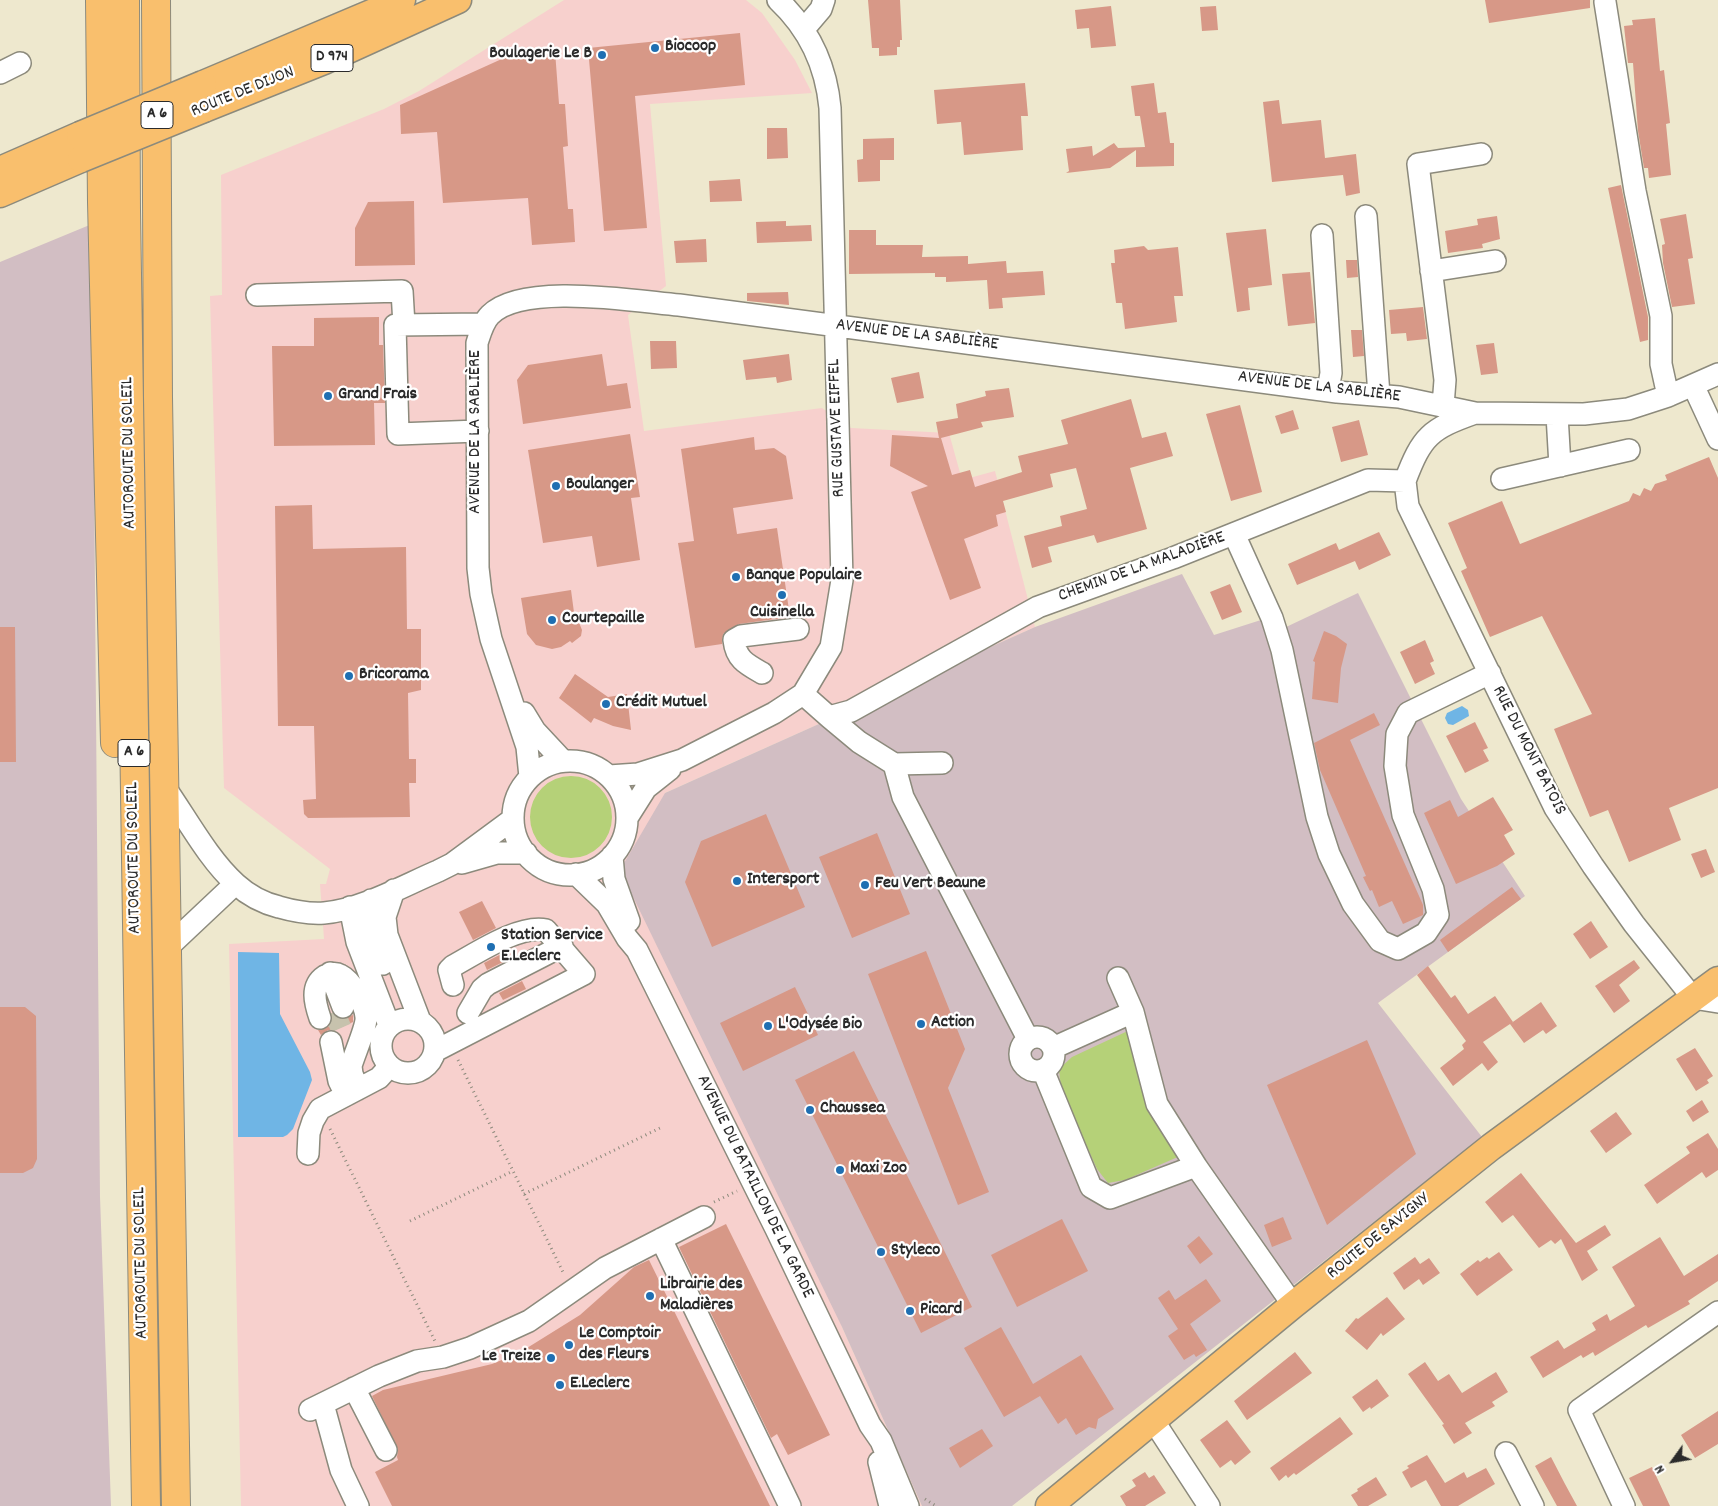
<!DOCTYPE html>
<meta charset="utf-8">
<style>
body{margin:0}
#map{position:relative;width:1718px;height:1506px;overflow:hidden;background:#eee8ce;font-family:Dekko,sans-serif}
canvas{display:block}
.north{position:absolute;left:1648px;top:1436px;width:50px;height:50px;-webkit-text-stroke:4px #fff;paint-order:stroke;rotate:238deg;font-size:14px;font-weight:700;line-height:20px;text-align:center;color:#2b2b2b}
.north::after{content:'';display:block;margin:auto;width:18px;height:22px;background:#2b2b2b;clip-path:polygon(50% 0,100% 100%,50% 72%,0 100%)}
</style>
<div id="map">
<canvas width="1718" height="1506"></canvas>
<div class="north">N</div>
</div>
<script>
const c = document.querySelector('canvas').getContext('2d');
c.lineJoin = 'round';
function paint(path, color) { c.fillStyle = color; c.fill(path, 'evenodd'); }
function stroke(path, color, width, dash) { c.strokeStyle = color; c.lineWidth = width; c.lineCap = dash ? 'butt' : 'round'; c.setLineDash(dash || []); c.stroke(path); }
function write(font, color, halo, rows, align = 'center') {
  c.font = font + ' Dekko,sans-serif'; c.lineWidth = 4.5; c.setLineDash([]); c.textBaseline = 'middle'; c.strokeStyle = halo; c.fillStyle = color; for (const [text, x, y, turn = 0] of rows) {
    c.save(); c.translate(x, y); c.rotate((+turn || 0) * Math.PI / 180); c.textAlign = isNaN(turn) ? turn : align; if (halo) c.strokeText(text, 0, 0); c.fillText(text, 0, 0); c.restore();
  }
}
const built = new Path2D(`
 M564 0H746L762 13 795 60 812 93 650 104 666 286 628 315 644 431 822 408 851 428 949 433 962 480 995 471 1035 627 665 793 842 1327 922 1506H241L229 944 324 939 320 884H326L330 869 224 788 210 296 222 295 221 175 384 109 419 91Z`);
const industrial = new Path2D(`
 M92 224 100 1197 111 1506H0V262Z
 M1182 574 1214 635 1261 620 1284 628 1358 593 1461 799 1525 896 1378 1003 1482 1137 1012 1506H922L842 1327 620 870 665 793 1035 627Z`);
const green = new Path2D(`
 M530 817a41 41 0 1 1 82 0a41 41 0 1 1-82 0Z
 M1132 1029 1180 1156 1125 1180 1108 1183 1097 1169 1061 1089 1059 1069 1072 1057Z`);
const water = new Path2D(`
 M1462 706 1468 710 1469 716 1453 725 1448 724 1445 718 1447 713Z
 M238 952 279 953 280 1014 310 1072 312 1080 293 1129 287 1135 283 1137H238Z`);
const building = new Path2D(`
 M868 0H900L902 40H900V47H897V55L879 56V48H872Z
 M1485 0H1590V8L1489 23Z
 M1111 6 1116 46 1091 48 1089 28 1077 29 1075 10Z
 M1216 6 1218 30 1202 31 1200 7Z
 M1655 18 1660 71 1664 70 1670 123 1666 124 1671 175 1649 178 1648 168H1644L1638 131 1633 63H1628L1624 26 1633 25 1632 20Z
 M740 33 745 85 635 96 647 228 604 231 588 48Z
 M555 51 559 104H565L568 146 563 147 568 209H573L575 242 532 245 528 198 443 203 437 132 401 134 400 105 515 53Z
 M1025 83 1028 116H1021L1023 150 964 155 961 122 937 124 934 90Z
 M1154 83 1158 113 1166 112 1170 143H1174V166L1136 167V150L1110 168 1066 173 1069 171 1066 149 1092 146 1093 156 1114 143 1118 148 1145 147 1140 116H1135L1131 86Z
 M1279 100 1282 124 1321 120 1325 158 1356 154 1360 193 1346 196 1343 175 1272 182 1263 102Z
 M767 128H787L788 158 767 159Z
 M894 138V160H880V181L858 182 857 160 863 159V139Z
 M740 179 742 201 710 202 709 181Z
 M1621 185 1648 317V340L1640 342 1608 188Z
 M414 201 415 265 355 266V228L368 202Z
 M1686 214 1693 258 1688 259 1695 304 1672 307 1663 263 1662 245 1665 244 1660 219Z
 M1497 216 1500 239 1482 244 1483 248 1448 253 1445 231 1478 225 1477 219Z
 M786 221V226L811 225 812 241 757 243 756 222Z
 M1266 229 1272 285 1248 288 1250 310 1237 312 1226 233Z
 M849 230H876V245H923L922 257 968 256V264L1006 261 1007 273 1043 271 1045 295 1002 298 1003 308 989 309 987 280 946 282V277H935V273L849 274Z
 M706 239 707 262 676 263 674 241Z
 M1144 246 1148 250 1178 247 1183 296H1174L1177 322 1125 329 1122 303H1116L1111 263H1115L1114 250Z
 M1346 260H1357L1358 277 1347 278Z
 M1310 272 1315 323 1288 326 1282 274Z
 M788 292 789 305 747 301V293Z
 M1423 307 1427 339 1407 341 1406 333 1391 334 1389 310Z
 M379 317V345H383L385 403H374L375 445 274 446 272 346H314V318Z
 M1351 330H1362L1364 356 1353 357Z
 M650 341H676L677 368 651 369Z
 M1494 343 1498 373 1481 375 1476 345Z
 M602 354 607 386 627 383 631 408 523 424 517 380 528 365Z
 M789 354 792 380 777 383 776 377 746 380 743 360Z
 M919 372 924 398 897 403 891 378Z
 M1009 388 1014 417 981 422 983 427 941 438 952 475 970 470 975 487 1022 472 1018 456 1068 444 1061 420 1131 399 1142 438 1166 432 1173 456 1130 468 1147 529 1097 543 1094 535 1048 547 1052 562 1032 568 1024 536 1062 526 1060 516 1087 509 1076 468 1050 474 1053 487 1003 501 1006 512 996 515 998 526 964 539 981 588 950 600 911 492 928 486 890 466 892 435 939 438 936 422 958 418 956 404 986 396 985 391Z
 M1240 405 1262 492 1231 501 1206 414Z
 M1293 410 1299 429 1281 434 1275 416Z
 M1359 420 1368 455 1341 462 1332 427Z
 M630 434 640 497 631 498 640 560 597 567 592 536 543 543 528 450Z
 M754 437 755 450 774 448 786 456 793 499 733 508 737 534 777 528 790 617 739 624 723 634 722 644 695 648 678 543 694 541 681 449Z
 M1709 457 1718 478V788L1669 808 1681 840 1629 862 1608 810 1590 817 1554 729 1592 714 1542 616 1490 637 1461 571 1467 568 1448 523 1502 501 1520 544 1629 501 1633 493 1640 496 1644 488 1651 491 1655 484 1667 480 1665 475Z
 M312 505 313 549 406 547 407 629H421V690L408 693 409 759H416V783H409L410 817 308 818 304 814 303 800 316 799 314 726H278L275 506Z
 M1379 532 1391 555 1359 570 1355 561 1297 585 1288 564 1336 543 1339 550Z
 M1230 584 1242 612 1222 620 1210 592Z
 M571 590 575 620H578L582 630 581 636 572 643 570 641 561 647 552 649 536 645 527 634 521 598Z
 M0 627H15L16 762H0Z
 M1324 631 1336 636 1347 644 1341 668 1338 703 1312 699 1315 662 1313 661Z
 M1425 640 1434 661 1430 663 1435 674 1415 684 1400 652Z
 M575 674 608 697 627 694 631 730 613 726 594 718 591 723 559 698Z
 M1374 713 1380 725 1350 740 1423 905V915L1403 924 1392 901 1379 907 1372 890 1370 891 1363 877 1366 876 1320 770 1314 743Z
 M1475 722 1488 748 1483 750 1489 761 1465 773 1446 736Z
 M1493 797 1513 830 1504 835 1515 854 1497 866 1456 884 1424 813 1450 800 1458 817Z
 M766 814 805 907 712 947 685 882 701 841Z
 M877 833 910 914 852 938 819 857Z
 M1706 849 1715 872 1701 878 1691 854Z
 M1512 887 1521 899 1448 952 1440 940Z
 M482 901 496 928 473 940 459 912Z
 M1591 921 1608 947 1590 959 1573 934Z
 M507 951 511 958 487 970 484 963Z
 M926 951 965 1049 948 1088 989 1192 958 1205 868 974Z
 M1634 960 1640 968 1619 985 1630 1001 1614 1013 1595 986Z
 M1428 966 1451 998 1455 995 1468 1014 1495 996 1513 1022 1483 1042 1498 1062 1488 1071 1482 1063 1453 1086 1440 1068 1464 1049 1462 1045 1466 1041 1417 975Z
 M522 981 526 989 503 1000 499 993Z
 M795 987 818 1035 743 1071 720 1023Z
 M1541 1002 1557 1026 1546 1034 1543 1030 1524 1043 1510 1024Z
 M0 1007H25L36 1016 37 1159 33 1168 23 1173H0Z
 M331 1013 342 1019 353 1015V1022L335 1030H328L321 1035 318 1030 330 1026 332 1020Z
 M1367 1040 1416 1154 1327 1225 1267 1085Z
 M1695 1048 1713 1076 1707 1080 1709 1083 1696 1091 1676 1059Z
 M854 1051 910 1164 903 1167 972 1307 921 1333 795 1080Z
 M1702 1100 1709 1112 1693 1122 1686 1111Z
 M1616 1112 1632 1134 1606 1153 1590 1131Z
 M1708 1133 1718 1149V1170L1706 1178 1702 1172 1657 1204 1644 1185 1690 1153 1686 1147Z
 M1521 1173 1576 1243 1605 1225 1611 1235 1587 1251 1598 1270 1582 1281 1561 1239 1555 1244 1551 1240 1539 1248 1513 1215 1502 1223 1485 1202Z
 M1283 1217 1292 1239 1272 1247 1264 1225Z
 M1062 1219 1088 1271 1017 1307 991 1255Z
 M726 1224 830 1435 788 1455 777 1434 771 1438 679 1247Z
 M1199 1236 1213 1254 1200 1264 1187 1246Z
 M1660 1237 1684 1276 1718 1254V1281L1688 1301 1690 1304 1648 1328 1646 1325 1595 1356 1593 1352 1583 1358 1581 1355 1543 1378 1530 1357 1558 1340 1564 1349 1596 1330 1592 1323 1607 1314 1610 1321 1635 1306 1612 1267Z
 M1499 1252 1513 1270 1477 1296 1460 1274 1478 1260 1480 1262 1487 1257 1489 1259Z
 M1415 1257 1420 1264 1429 1258 1440 1273 1423 1285 1419 1279 1404 1290 1393 1273Z
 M649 1260 770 1506H392L375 1472 398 1460 397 1457 398 1450 372 1396 383 1390 492 1364 519 1353 580 1315 634 1267Z
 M1206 1279 1221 1301 1190 1324 1207 1350 1196 1357 1194 1354 1184 1360 1168 1336 1178 1329 1158 1298 1169 1290 1175 1300Z
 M1387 1297 1405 1319 1383 1336 1381 1333 1367 1350 1345 1331 1356 1318 1358 1319Z
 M1001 1327 1033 1384 1081 1355 1114 1409 1098 1419 1096 1429 1089 1427 1076 1435 1066 1418 1058 1424 1040 1396 1004 1417 964 1348Z
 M1295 1352 1312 1373 1247 1420 1234 1401Z
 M1425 1362 1438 1381 1449 1374 1462 1393 1496 1372 1508 1392 1492 1402 1495 1406 1465 1423 1472 1433 1454 1444 1442 1425 1444 1424 1408 1374Z
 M1377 1379 1389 1396 1371 1409 1370 1407 1363 1412 1352 1397Z
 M1718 1411V1444L1695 1458 1681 1435Z
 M1340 1417 1353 1434 1296 1475 1294 1473 1288 1478 1286 1475 1279 1481 1270 1468Z
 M1227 1420 1251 1452 1235 1465 1231 1460 1220 1468 1200 1440Z
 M982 1429 993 1446 960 1468 949 1448Z
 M1427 1455 1445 1483 1464 1472 1467 1478 1486 1468 1495 1484 1458 1506H1441L1426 1480 1411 1488 1402 1472 1409 1468 1407 1466Z
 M1551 1457 1565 1484 1577 1506H1557L1535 1466Z
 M1652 1467 1670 1506H1643L1629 1478Z
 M1145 1472 1149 1478 1154 1475 1166 1493 1145 1506H1126L1120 1496 1136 1486 1132 1480Z
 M1376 1477 1387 1495 1368 1506H1358L1351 1495 1358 1491 1357 1489Z`);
const minorTunnel = new Path2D(`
 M334 1012 341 1028`);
const path = new Path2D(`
 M458 1060 564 1274
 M330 1129 435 1341
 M524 1194 660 1128
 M714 1202 737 1191
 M410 1221 513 1171
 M925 1499 936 1506`);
const minor = new Path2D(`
 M1605 2 1635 191 1661 316V364L1668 396
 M804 29 821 9 824 0
 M0 73 20 63
 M1366 216 1379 395
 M1322 235 1331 373 1328 390
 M1431 271 1495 261
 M257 295 402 291 404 325
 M1693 385 1718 439
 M1443 406 1445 380 1418 164 1481 154
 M1557 415 1560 466
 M478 431 398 434 395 325 484 324
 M1502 479 1629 450
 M1405 481 1408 506 1555 808 1593 866 1634 924 1693 998 1718 1002
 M1234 534 1272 618 1282 650 1317 817 1329 854 1353 904 1380 941 1398 949 1426 933 1438 915 1433 889 1403 815 1395 766 1397 734 1408 713 1490 673
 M762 673C746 664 736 659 734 640L741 636 798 629
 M803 694 829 717 851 711 1038 607 1173 558 1368 480 1405 481C1422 436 1430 429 1475 413
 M524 713 535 731 563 761
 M829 717 859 742 894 764 903 797 1028 1039
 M513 818a57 57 0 1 1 114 0a57 57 0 1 1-114 0Z
 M894 764 942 763
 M609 776 638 774 682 760 774 713 803 694 831 647 842 580 830 108C826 65 810 30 778 0
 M530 777 527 747 491 639 481 594 478 568 477 343C480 334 483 322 490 315 522 282 634 301 679 305L1337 392 1399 397 1475 413 1584 414 1628 409 1668 396 1718 374
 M164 786C186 817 208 859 236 884 248 895 263 903 279 907 293 911 309 914 324 913 361 910 405 885 438 871L452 864 513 819
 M627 818 646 788 670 769
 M612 856 614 879 629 921
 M462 863 497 853H526
 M576 874 607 904 627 938 637 950 776 1229 870 1425 881 1441 908 1506
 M394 890 385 917 387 935 420 1021
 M371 900 369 922 383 964
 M350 907 357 942 389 1025
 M167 948 235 884
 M330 973 343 1007
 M1118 978 1133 1012 1157 1104 1196 1166
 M468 1013 482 989 488 984 562 946
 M320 1018C315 1003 310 986 325 976 330 974 335 972 340 975 352 981 365 1004 366 1017 367 1026 354 1055 351 1066L352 1074 358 1089
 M381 1046a27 27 0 1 1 54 0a27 27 0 1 1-54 0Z
 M1020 1054a17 17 0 1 1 34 0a17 17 0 1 1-34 0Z
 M331 1042 339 1081 346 1095
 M1053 1048 1133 1012
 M435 1051 584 974 546 930C520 924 477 953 453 966L449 970 453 985
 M1043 1070 1091 1187 1110 1198 1196 1166 1293 1305
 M308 1154 309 1133 313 1121 320 1109 379 1078 389 1067
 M661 1239 790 1506
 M354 1388 386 1450
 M323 1404 341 1470 358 1506
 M310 1410 379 1376 417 1361 443 1357 470 1348 529 1321 605 1268 704 1217
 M1153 1420 1209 1506
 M1506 1453 1533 1506
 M879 1462 890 1506
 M1624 1506 1579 1410 1718 1312`);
const major = new Path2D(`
 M203 84 402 0
 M204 109 324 61 458 0
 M0 170 80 135
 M0 194 81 159
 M1049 1506 1293 1305 1491 1147 1718 980`);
const highway = new Path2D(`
 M100 0 102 202 115 743
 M125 0 126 209 146 1506
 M156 0 158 397 176 1506`);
const majorBridge = new Path2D(`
 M80 135 203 84
 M81 159 204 109`);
const markers = [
 [655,48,5,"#1f6fb2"],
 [602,55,5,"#1f6fb2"],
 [328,396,5,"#1f6fb2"],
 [556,486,5,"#1f6fb2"],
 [736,577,5,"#1f6fb2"],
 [782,595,5,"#1f6fb2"],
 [552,620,5,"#1f6fb2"],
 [349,676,5,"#1f6fb2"],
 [606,704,5,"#1f6fb2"],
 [737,881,5,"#1f6fb2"],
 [865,885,5,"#1f6fb2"],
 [491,947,5,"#1f6fb2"],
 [921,1024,5,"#1f6fb2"],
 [768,1026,5,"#1f6fb2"],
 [810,1110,5,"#1f6fb2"],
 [840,1170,5,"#1f6fb2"],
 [881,1252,5,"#1f6fb2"],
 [650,1296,5,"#1f6fb2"],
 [910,1311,5,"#1f6fb2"],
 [569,1345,5,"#1f6fb2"],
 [551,1358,5,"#1f6fb2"],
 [560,1385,5,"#1f6fb2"]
];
const shields = [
 [332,58,42],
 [157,115,32],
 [134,753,32]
];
const shieldNames = [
 ["D 974",332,58],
 ["A 6",157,115],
 ["A 6",134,753]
];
const poiNames = [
 ["Biocoop",665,48],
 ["Boulagerie Le B",592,55,"right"],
 ["Grand Frais",338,396],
 ["Boulanger",566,486],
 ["Banque Populaire",746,577],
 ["Cuisinella",782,614,"center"],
 ["Courtepaille",562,620],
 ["Bricorama",359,676],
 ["Crédit Mutuel",616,704],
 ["Intersport",747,881],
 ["Feu Vert Beaune",875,885],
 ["Station Service",501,937],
 ["E.Leclerc",501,958],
 ["Action",931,1024],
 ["L'Odysée Bio",778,1026],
 ["Chaussea",820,1110],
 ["Maxi Zoo",850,1170],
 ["Styleco",891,1252],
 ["Librairie des",660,1286],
 ["Maladières",660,1307],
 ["Picard",920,1311],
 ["Le Comptoir",579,1335],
 ["des Fleurs",579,1356],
 ["Le Treize",541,1358,"right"],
 ["E.Leclerc",570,1385]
];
const streetNames = [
 ["ROUTE DE DIJON",243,93,-22],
 ["AVENUE DE LA SABLIÈRE",917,336,7],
 ["AVENUE DE LA SABLIÈRE",1319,388,7],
 ["RUE GUSTAVE EIFFEL",838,428,-92],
 ["AVENUE DE LA SABLIÈRE",477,432,-90],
 ["AUTOROUTE DU SOLEIL",130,453,-91],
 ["CHEMIN DE LA MALADIÈRE",1142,568,-20],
 ["RUE DU MONT BATOIS",1528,751,63],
 ["AUTOROUTE DU SOLEIL",135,858,-91],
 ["AVENUE DU BATAILLON DE LA GARDE",754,1187,64],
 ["ROUTE DE SAVIGNY",1379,1237,-39],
 ["AUTOROUTE DU SOLEIL",142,1263,-91]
];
paint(built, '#f7d0cd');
paint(industrial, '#d2bec3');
paint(green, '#b5d178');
paint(water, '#6fb5e5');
paint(building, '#d79887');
stroke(minorTunnel, '#c7c2ad', 21, [21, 11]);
stroke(minor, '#8c8a7c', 24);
stroke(major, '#8c8a7c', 29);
stroke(highway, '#8c8a7c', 30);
stroke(path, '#8c8a7c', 3, [1, 4]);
stroke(minor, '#fff', 21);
stroke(major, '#f9bf6d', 26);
stroke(highway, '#f9bf6d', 28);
stroke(majorBridge, '#8c8a7c', 29, []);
stroke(majorBridge, '#f9bf6d', 26);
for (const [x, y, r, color] of markers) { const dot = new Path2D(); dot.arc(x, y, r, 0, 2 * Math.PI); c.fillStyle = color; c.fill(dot); stroke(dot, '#fff', 2); }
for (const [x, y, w] of shields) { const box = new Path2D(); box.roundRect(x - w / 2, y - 13.5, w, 27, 4); c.fillStyle = '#fff'; c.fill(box); stroke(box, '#2b2b2b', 1); }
write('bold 16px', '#2b2b2b', null, shieldNames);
write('bold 18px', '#2b2b2b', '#fff', poiNames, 'left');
write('18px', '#2b2b2b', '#fff', streetNames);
</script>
